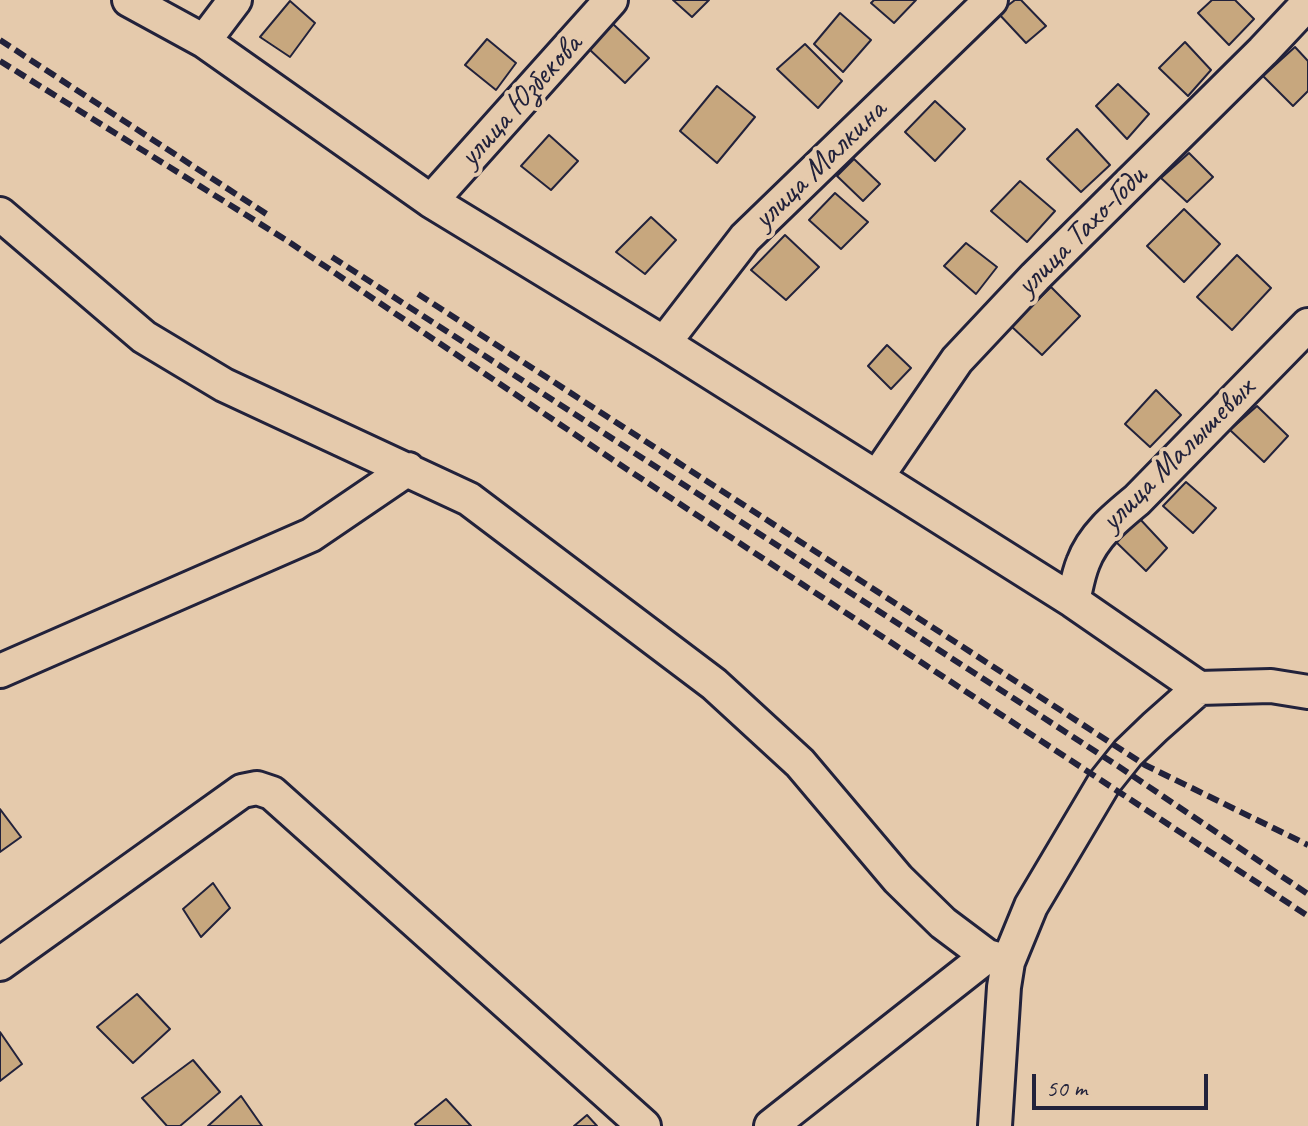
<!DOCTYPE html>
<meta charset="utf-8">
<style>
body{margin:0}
#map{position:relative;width:1308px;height:1126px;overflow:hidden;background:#e5caac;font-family:Caveat,sans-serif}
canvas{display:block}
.scale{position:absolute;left:1032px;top:1074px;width:176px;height:36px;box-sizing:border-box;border:4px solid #22223b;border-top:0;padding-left:10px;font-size:24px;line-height:28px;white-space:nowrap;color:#22223b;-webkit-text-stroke:6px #e5caac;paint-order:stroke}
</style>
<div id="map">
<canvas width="1308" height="1126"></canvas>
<div class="scale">50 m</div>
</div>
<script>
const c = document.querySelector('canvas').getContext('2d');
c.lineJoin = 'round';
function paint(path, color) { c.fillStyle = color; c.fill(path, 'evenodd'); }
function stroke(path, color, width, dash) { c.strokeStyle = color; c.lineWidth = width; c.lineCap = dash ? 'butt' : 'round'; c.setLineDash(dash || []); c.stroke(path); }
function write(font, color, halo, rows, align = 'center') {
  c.font = font + ' Caveat,sans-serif'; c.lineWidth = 8; c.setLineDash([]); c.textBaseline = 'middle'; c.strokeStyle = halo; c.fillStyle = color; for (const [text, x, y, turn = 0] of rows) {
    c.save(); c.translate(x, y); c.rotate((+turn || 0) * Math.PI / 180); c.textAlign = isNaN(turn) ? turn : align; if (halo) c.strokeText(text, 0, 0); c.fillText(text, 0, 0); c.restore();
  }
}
const building = new Path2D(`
 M673 0H709L692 17Z
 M874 0H916L894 23 871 3Z
 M1015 0H1021L1046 26 1026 43 998 13Z
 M1212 0H1235L1254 19 1229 45 1198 13Z
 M290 1 315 23 290 57 260 37Z
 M840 13 871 40 843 72 814 44Z
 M613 24 649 58 625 83 589 49Z
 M487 39 516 63 496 90 465 65Z
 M1185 42 1211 70 1188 96 1159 68Z
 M805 44 842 81 818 108 777 69Z
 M1295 47 1308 61V91L1293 106 1263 76Z
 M1118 84 1149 114 1127 139 1096 106Z
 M717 86 755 117 717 163 680 131Z
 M935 101 965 129 935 161 905 132Z
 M1077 129 1110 165 1081 192 1047 159Z
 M549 135 578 161 551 190 521 166Z
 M1189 153 1213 177 1187 202 1161 178Z
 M854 159 880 184 863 201 837 176Z
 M1020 181 1055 211 1027 242 991 211Z
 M835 193 868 222 841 249 809 220Z
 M1184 209 1220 244 1184 282 1147 246Z
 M651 217 676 240 645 274 616 252Z
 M785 235 819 267 786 300 751 270Z
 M966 243 997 267 976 294 944 266Z
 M1237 255 1271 288 1232 330 1197 297Z
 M1051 287 1080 316 1042 355 1011 326Z
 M887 345 911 368 891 389 868 366Z
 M1156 390 1181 415 1150 447 1125 424Z
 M1257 406 1288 436 1264 462 1230 430Z
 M1186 482 1216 508 1193 533 1163 506Z
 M1139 518 1167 548 1146 571 1115 541Z
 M0 809 21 837 0 852Z
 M213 883 230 908 201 937 183 909Z
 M137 994 170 1029 133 1063 97 1027Z
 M0 1032 22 1064 0 1081Z
 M193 1060 220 1092 180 1126H167L142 1098Z
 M241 1096 262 1126H208Z
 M446 1099 471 1126H416L415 1124Z
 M587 1115 597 1126H574Z`);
const minor = new Path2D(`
 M129 0 204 41 431 201 664 343 1073 601 1199 688 1271 686 1308 692
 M204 41 235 0
 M431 201 611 0
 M0 214 144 337 224 385 469 499 714 684 800 763 898 879 943 923 987 956 1008 962
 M664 343 745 238 991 0
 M877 477 957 360 1035 277 1263 51 1308 3
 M1073 601C1076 589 1078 575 1083 563 1093 536 1115 518 1137 500L1308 325
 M0 671 311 535 408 469
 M0 964 242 791 257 788 272 793 644 1126
 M771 1126 987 956
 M995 1126 1004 987 1008 962 1031 906 1104 783 1128 753 1155 727 1199 688`);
const rail = new Path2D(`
 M0 40 268 215
 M0 61 286 240 616 462 1308 916
 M332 257 1118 766 1308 894
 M418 294 1145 765 1308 845`);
const streetNames = [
 ["улица Юзбекова",521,101,-48],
 ["улица Малкина",820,165,-44],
 ["улица Тахо-Годи",1082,231,-45],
 ["улица Малышевых",1178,455,-45]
];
paint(building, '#c7a77e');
stroke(building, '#22223b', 2);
stroke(minor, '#22223b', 38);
stroke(minor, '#e5caac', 32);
stroke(rail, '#22223b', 6, [12, 6]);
write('32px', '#22223b', '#e5caac', streetNames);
</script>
